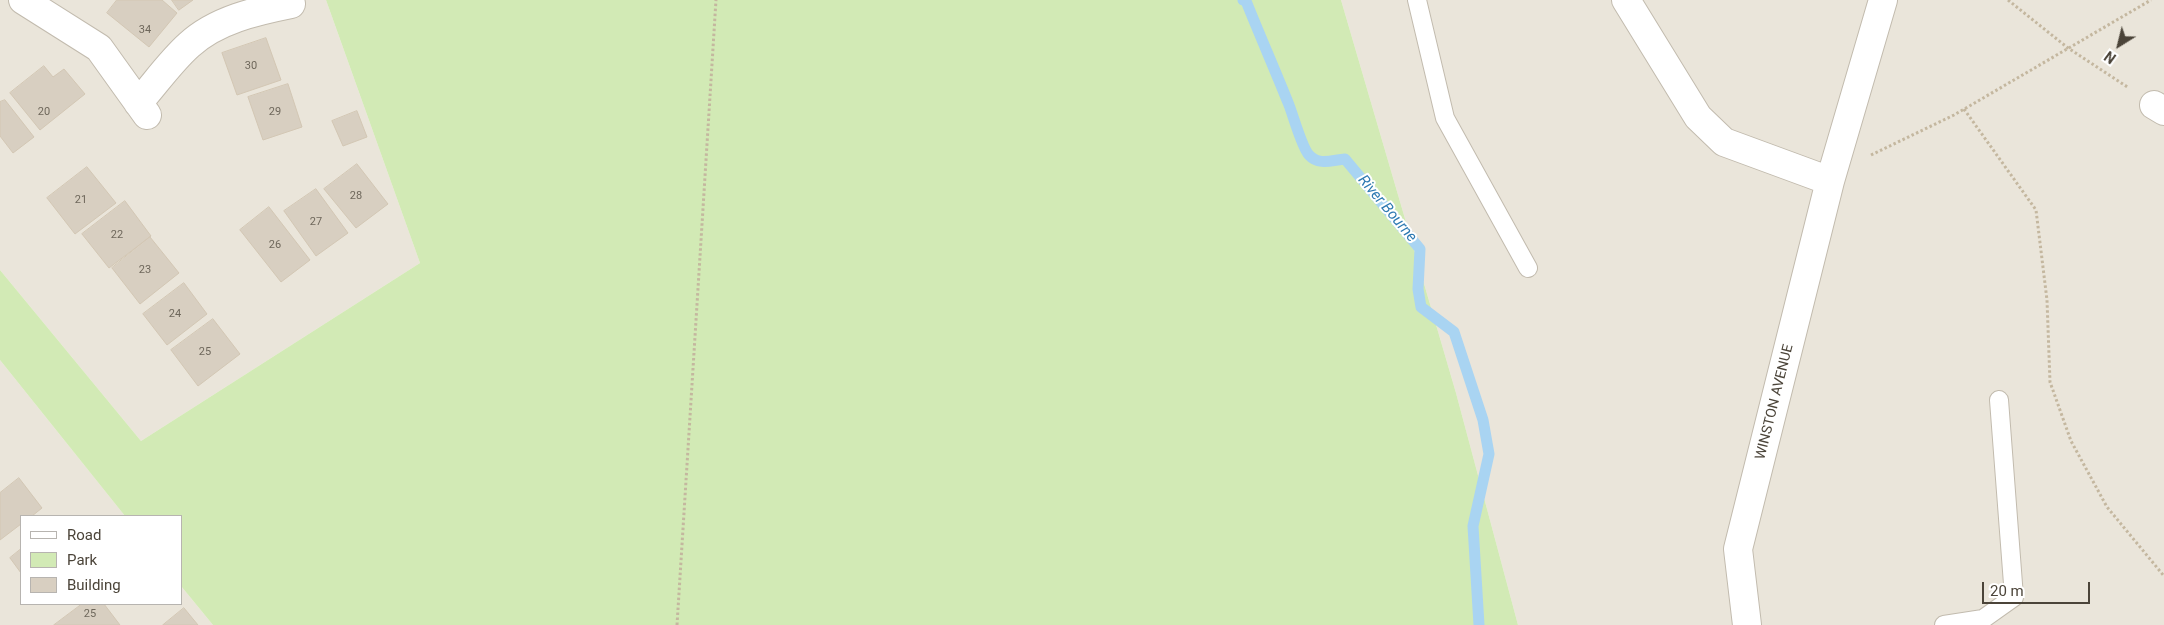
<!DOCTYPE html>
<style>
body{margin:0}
#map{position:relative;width:2164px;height:625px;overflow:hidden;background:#f6f3ec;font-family:Roboto,sans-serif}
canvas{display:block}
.legend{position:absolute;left:20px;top:515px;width:162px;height:90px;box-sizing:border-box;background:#fff;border:1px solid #b7b4b0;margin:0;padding:6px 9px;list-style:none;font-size:15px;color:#4b4439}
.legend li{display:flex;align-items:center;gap:10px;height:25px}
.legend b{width:25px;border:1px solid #b7b4b0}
.north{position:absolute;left:2094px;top:20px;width:50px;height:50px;-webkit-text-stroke:4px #fff;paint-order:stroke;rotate:216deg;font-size:14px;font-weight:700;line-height:20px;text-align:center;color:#4b4439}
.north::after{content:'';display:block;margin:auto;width:18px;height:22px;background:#4b4439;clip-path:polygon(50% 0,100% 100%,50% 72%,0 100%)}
.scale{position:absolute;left:1982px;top:582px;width:108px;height:22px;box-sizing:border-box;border:2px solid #4b4439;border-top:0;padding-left:6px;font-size:15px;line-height:18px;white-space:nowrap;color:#4b4439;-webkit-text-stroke:4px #fff;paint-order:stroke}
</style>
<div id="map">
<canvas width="2164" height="625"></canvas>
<ul class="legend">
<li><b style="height:6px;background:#fff"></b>Road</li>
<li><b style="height:14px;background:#d2eab5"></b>Park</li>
<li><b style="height:14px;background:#d8cfc1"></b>Building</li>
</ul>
<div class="north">N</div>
<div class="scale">20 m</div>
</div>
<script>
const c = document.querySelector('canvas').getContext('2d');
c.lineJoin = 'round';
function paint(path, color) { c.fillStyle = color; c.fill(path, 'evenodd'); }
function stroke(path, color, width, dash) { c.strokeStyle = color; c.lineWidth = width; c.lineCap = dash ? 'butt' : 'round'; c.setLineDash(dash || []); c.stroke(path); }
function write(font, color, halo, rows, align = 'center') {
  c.font = font + ' Roboto,sans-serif'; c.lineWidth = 4; c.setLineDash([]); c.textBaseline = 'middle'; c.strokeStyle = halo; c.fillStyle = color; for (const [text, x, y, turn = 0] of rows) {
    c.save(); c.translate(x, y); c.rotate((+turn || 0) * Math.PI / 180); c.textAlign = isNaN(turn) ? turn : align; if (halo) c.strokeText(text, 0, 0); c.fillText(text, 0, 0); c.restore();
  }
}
const residential = new Path2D(`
 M0 0H326L420 263 141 441 0 270Z
 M1341 0H2164V625H1518L1456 393Z
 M0 360 125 516H21V604H181V586L213 625H0Z`);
const green = new Path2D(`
 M326 0H1341L1456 393 1518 625H213L181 586V516H125L0 360V270L141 441 420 263Z`);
const stream = new Path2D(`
 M1243 0 1246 1C1260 36 1275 70 1289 105 1293 115 1302 148 1309 155 1319 166 1332 160 1345 159L1420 249 1418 289 1421 307 1454 332 1483 420 1489 454 1473 526 1479 625`);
const building = new Path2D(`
 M117 0H162L177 13 149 47 107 13Z
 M172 0H193L179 10Z
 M266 38 281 80 237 95 222 53Z
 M44 66 53 77 64 69 85 94 40 130 10 93Z
 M288 84 302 127 263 140 248 97Z
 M5 100 34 137 13 153 0 136V102Z
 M357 111 367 137 343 146 332 121Z
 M357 164 388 204 356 228 324 189Z
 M87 167 116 203 75 234 47 198Z
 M316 189 348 233 316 256 284 211Z
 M125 201 151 236 109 268 82 234Z
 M269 207 310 260 281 282 240 230Z
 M150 237 179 273 140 304 112 268Z
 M184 283 207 314 167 345 143 314Z
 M213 319 240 354 198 386 171 350Z
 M19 478 42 508 32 516H21V524L0 540V493Z
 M21 549V573L10 558Z
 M82 604H104L120 625H54Z
 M184 608 198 625H163Z`);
const path = new Path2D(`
 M2008 0 2068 48 2129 88
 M1964 109 2036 210 2047 300 2050 382 2071 441 2107 507 2164 576
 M1871 155 1954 115 2151 0
 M677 625 716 0`);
const service = new Path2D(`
 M1417 0 1445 118 1528 268
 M1944 625 1983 619 2014 597 1999 400`);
const minor = new Path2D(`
 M23 0 99 48 147 115
 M1626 0 1698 117 1724 142 1830 181
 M138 103C155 84 170 62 189 45 216 20 256 11 291 4
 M2154 105 2164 111
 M1747 625 1738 549 1830 181 1883 0`);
const numberNames = [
 ["34",145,30],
 ["30",251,66],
 ["20",44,112],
 ["29",275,112],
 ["28",356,196],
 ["21",81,200],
 ["27",316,222],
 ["22",117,235],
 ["26",275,245],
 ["23",145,270],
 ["24",175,314],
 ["25",205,352],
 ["25",90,614]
];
const streetNames = [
 ["WINSTON AVENUE",1775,402,-76]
];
const waterNames = [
 ["River Bourne",1387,209,50]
];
paint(residential, '#eae5da');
paint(green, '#d2eab5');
stroke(stream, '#a9d4f2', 11);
paint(building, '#d8cfc1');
stroke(building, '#d3c7b4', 1);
stroke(service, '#c2bbae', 20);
stroke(minor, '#c2bbae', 30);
stroke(path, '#c4b79f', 3, [2.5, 2.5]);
stroke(service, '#fff', 18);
stroke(minor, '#fff', 28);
write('11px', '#6e675b', null, numberNames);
write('14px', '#4b4439', '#fff', streetNames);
write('italic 15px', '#2e7ab2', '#fff', waterNames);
</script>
